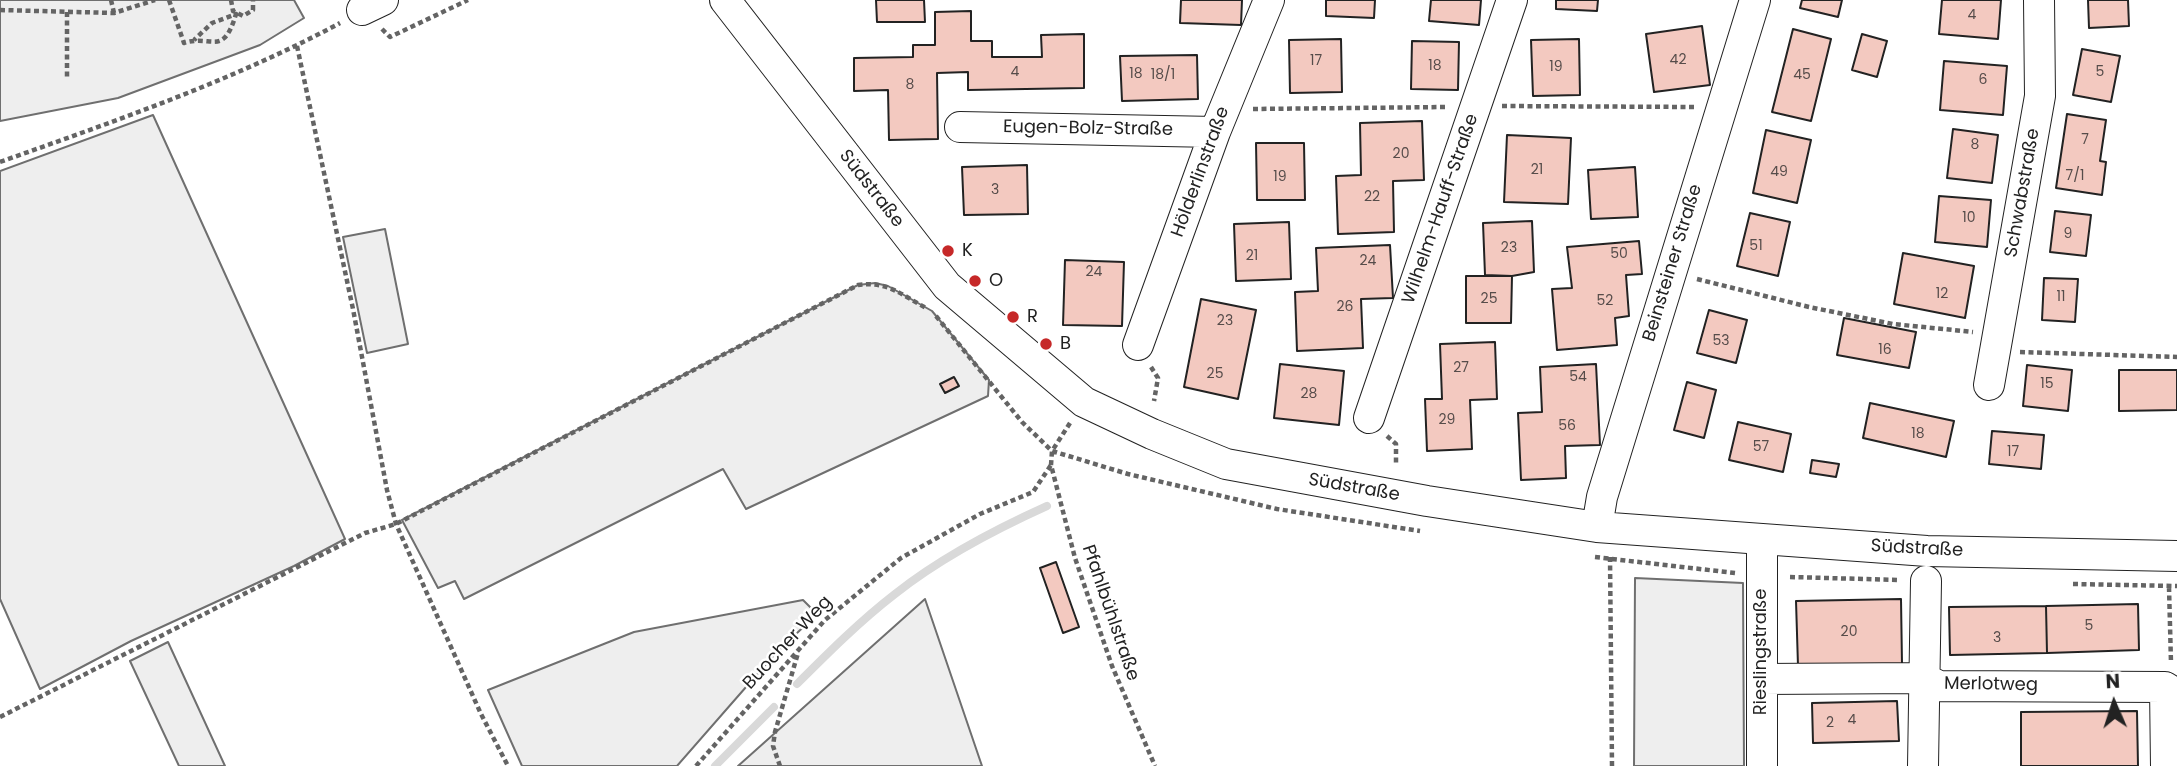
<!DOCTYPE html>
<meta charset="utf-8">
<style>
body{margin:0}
#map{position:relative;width:2177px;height:766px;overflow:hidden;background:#fff;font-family:Poppins,sans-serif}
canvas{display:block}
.north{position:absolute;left:2079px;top:668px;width:70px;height:70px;-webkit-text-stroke:5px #fff;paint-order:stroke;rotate:357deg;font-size:19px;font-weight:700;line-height:28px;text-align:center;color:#222}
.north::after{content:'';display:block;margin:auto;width:24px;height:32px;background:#222;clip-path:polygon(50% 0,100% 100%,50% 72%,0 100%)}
</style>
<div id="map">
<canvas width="2177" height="766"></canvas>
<div class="north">N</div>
</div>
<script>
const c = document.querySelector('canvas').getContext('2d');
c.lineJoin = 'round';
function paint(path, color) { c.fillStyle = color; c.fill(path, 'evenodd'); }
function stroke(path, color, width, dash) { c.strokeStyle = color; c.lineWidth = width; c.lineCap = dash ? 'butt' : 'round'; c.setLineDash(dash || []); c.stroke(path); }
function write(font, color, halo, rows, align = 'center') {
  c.font = font + ' Poppins,sans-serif'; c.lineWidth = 5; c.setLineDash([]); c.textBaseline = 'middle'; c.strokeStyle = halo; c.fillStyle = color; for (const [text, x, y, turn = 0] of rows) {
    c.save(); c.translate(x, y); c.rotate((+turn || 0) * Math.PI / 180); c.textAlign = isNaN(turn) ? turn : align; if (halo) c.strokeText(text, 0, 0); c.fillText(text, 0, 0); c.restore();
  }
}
const green = new Path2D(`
 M0 0H294L304 18 260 45 118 98 0 121Z
 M153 115 345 539 294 566 131 641 40 689 0 599V171Z
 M385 229 408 344 367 353 343 237Z
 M875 283 888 286 932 311 989 380 988 396 746 509 723 469 464 599 455 581 438 588 402 520 858 285Z
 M1635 578 1743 583 1744 766H1634Z
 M925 599 982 766H738Z
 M803 600 817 614 774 655 677 766H522L488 690 634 632Z
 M168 642 225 766H179L130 661Z`);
const stream = new Path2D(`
 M797 684C828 653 860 621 895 594 939 559 996 529 1047 506
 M715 766 774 707`);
const building = new Path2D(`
 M876 0H924L925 22H877Z
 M1181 0H1242L1241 25 1180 23Z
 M1326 0H1375L1374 18 1326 16Z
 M1431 0H1481L1479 25 1429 21Z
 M1556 0H1598L1597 11 1556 9Z
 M1802 0H1842L1838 17 1800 8Z
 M1942 0H2001L1998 39 1939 34Z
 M2088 0H2128L2129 26 2089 28Z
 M971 11V41H992V57H1042L1041 35 1084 34V88L968 90V72L937 73 938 139 889 140 888 90 854 91V58L913 57V45H935V12Z
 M1702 26 1710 85 1654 92 1646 34Z
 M1793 29 1831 39 1811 121 1772 112Z
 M1862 34 1887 41 1877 77 1852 70Z
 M1341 39 1342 92 1290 93 1289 40Z
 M1579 39 1580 95 1533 96 1531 40Z
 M1412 41 1459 42 1458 90 1411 89Z
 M2082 49 2120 56 2111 102 2073 95Z
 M1197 55 1198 99 1122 101 1120 56Z
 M1944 61 2007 66 2003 115 1940 110Z
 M2067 114 2106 120 2100 161 2106 162 2102 195 2056 188Z
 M1422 121 1424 180 1393 181 1394 232 1338 234 1336 176 1361 175 1360 123Z
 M1953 129 1998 135 1992 183 1947 178Z
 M1766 130 1811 140 1797 203 1753 193Z
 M1507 135 1571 138 1568 204 1504 202Z
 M1256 143H1304L1305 200H1257Z
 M1027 165 1028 214 964 215 962 167Z
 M1635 167 1638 217 1591 219 1588 170Z
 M1939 196 1991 200 1987 247 1935 242Z
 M2055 211 2091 215 2086 256 2050 252Z
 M1750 213 1790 222 1778 276 1737 266Z
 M1532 221 1534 272 1512 276 1485 275 1483 223Z
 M1289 222 1291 279 1236 281 1234 224Z
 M1639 241 1642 274 1626 275 1629 316 1615 318 1617 345 1557 350 1552 289 1572 288 1567 247Z
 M1390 245 1393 298 1361 299 1363 348 1297 351 1295 292 1318 291 1316 248Z
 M1903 253 1974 266 1965 318 1894 304Z
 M1065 260 1124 262 1122 326 1063 325Z
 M1466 276H1512L1511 323H1466Z
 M2044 278 2078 279 2075 322 2042 320Z
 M1201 299 1256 310 1238 399 1184 387Z
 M1709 310 1747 320 1736 363 1697 353Z
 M1844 318 1916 332 1909 368 1837 355Z
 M1495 342 1497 399 1470 400 1472 449 1427 451 1425 399H1442L1440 344Z
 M1280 364 1344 371 1339 425 1274 418Z
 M1596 364 1600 445 1565 446 1566 478 1521 480 1518 413 1542 412 1540 367Z
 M2027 365 2072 370 2068 411 2023 406Z
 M2119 370H2177V410L2119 411Z
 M954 377 959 386 945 393 940 384Z
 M1687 382 1716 390 1704 438 1674 430Z
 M1870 403 1954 421 1946 457 1863 438Z
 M1738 422 1791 434 1783 472 1729 460Z
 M1992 431 2044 435 2041 469 1989 464Z
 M1812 460 1839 464 1836 477 1810 473Z
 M1056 562 1079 627 1063 633 1040 568Z
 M1901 599 1902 664 1798 666 1796 601Z
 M2138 604 2139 650 2047 653 2046 606Z
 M2046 606 2047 653 1950 655 1949 607Z
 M1897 701 1899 741 1813 743 1812 703Z
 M2137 711 2138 766H2021V712Z`);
const path = new Path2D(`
 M111 0 114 13
 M169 0 184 43C212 34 223 58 236 14L212 23 194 40
 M231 0 233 11 243 16 253 10V0
 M0 10 114 13 155 0
 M67 12V80
 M382 29 390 37 468 0
 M297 46 353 309 387 490 396 524 481 714 508 766
 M1502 106 1696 107
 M1253 109 1448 107
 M0 162C115 121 232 81 340 23
 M1697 279 1809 307 1893 324 1973 332
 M936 316 1022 422 1052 451 1128 474 1277 509 1420 531
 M2020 352 2177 357
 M1151 367 1158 378 1154 401
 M1070 423 1052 451 1051 465 1075 558 1112 666 1155 766
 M1387 436 1396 444V463
 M1595 557 1735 573
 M1610 557 1612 766
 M1790 577 1900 580
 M2073 584 2177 586
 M2169 587 2171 663
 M0 717 365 533 396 524 858 285C889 281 901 295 928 309
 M696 766 825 620 901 558 980 514 1033 492 1051 465
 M780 766 773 746 775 732 798 653`);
const minor = new Path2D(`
 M725 0 947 286 1084 402 1152 434 1226 464 1427 501 1597 527 1927 551 2177 556
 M362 10 383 0
 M960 127 1215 132
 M1138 345 1215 132 1269 0
 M1989 385 2040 96 2039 0
 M1369 418 1512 0
 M1597 527 1602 497 1755 0
 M1762 679 1923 678 1939 686 2165 687 2177 694
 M2165 687 2166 766
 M1762 766V539
 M1923 766 1926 581`);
const markers = [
 [948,251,7,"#c62828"],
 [975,281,7,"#c62828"],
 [1013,317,7,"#c62828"],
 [1046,344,7,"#c62828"]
];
const numberNames = [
 ["4",1972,15],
 ["42",1678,60],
 ["17",1316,61],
 ["18",1435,66],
 ["19",1556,67],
 ["4",1015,72],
 ["5",2100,72],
 ["18",1136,74],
 ["18/1",1163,75],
 ["45",1802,75],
 ["6",1983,80],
 ["8",910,85],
 ["7",2085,140],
 ["8",1975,145],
 ["20",1401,154],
 ["21",1537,170],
 ["49",1779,172],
 ["7/1",2075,176],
 ["19",1280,177],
 ["3",995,190],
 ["22",1372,197],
 ["10",1969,218],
 ["9",2068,234],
 ["51",1756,246],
 ["23",1509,248],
 ["50",1619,254],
 ["21",1252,256],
 ["24",1368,261],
 ["24",1094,272],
 ["12",1942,294],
 ["11",2061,297],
 ["25",1489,299],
 ["52",1605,301],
 ["26",1345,307],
 ["23",1225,321],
 ["53",1721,341],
 ["16",1885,350],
 ["27",1461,368],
 ["25",1215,374],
 ["54",1578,377],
 ["15",2047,384],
 ["28",1309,394],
 ["29",1447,420],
 ["56",1567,426],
 ["18",1918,434],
 ["57",1761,447],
 ["17",2013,452],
 ["5",2089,626],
 ["20",1849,632],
 ["3",1997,638],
 ["4",1852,720],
 ["2",1830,723]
];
const streetNames = [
 ["Eugen-Bolz-Straße",1088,129,1],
 ["Hölderlinstraße",1201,172,-70],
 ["Südstraße",871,189,52],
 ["Schwabstraße",2023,193,-80],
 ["Wilhelm-Hauff-Straße",1441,209,-71],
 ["Beinsteiner Straße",1673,263,-73],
 ["Südstraße",1354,488,10],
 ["Südstraße",1917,549,3],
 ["Pfahlbühlstraße",1110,613,71],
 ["Buocher Weg",788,643,-47],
 ["Rieslingstraße",1761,652,-90],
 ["Merlotweg",1991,685,1]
];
const poiNames = [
 ["K",962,251],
 ["O",989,281],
 ["R",1027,317],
 ["B",1060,344]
];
paint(green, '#eee');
stroke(green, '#6f6f6f', 2);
stroke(stream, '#d9d9d9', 8);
paint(building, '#f3c9c0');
stroke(building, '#222', 2);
stroke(minor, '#222', 32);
stroke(path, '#646464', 4.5, [5, 3.5]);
stroke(minor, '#fff', 30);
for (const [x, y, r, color] of markers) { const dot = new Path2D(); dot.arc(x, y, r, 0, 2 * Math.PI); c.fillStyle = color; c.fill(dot); stroke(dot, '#fff', 2.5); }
write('14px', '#564c4a', null, numberNames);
write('18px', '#222', '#fff', streetNames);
write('18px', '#222', '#fff', poiNames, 'left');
</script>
